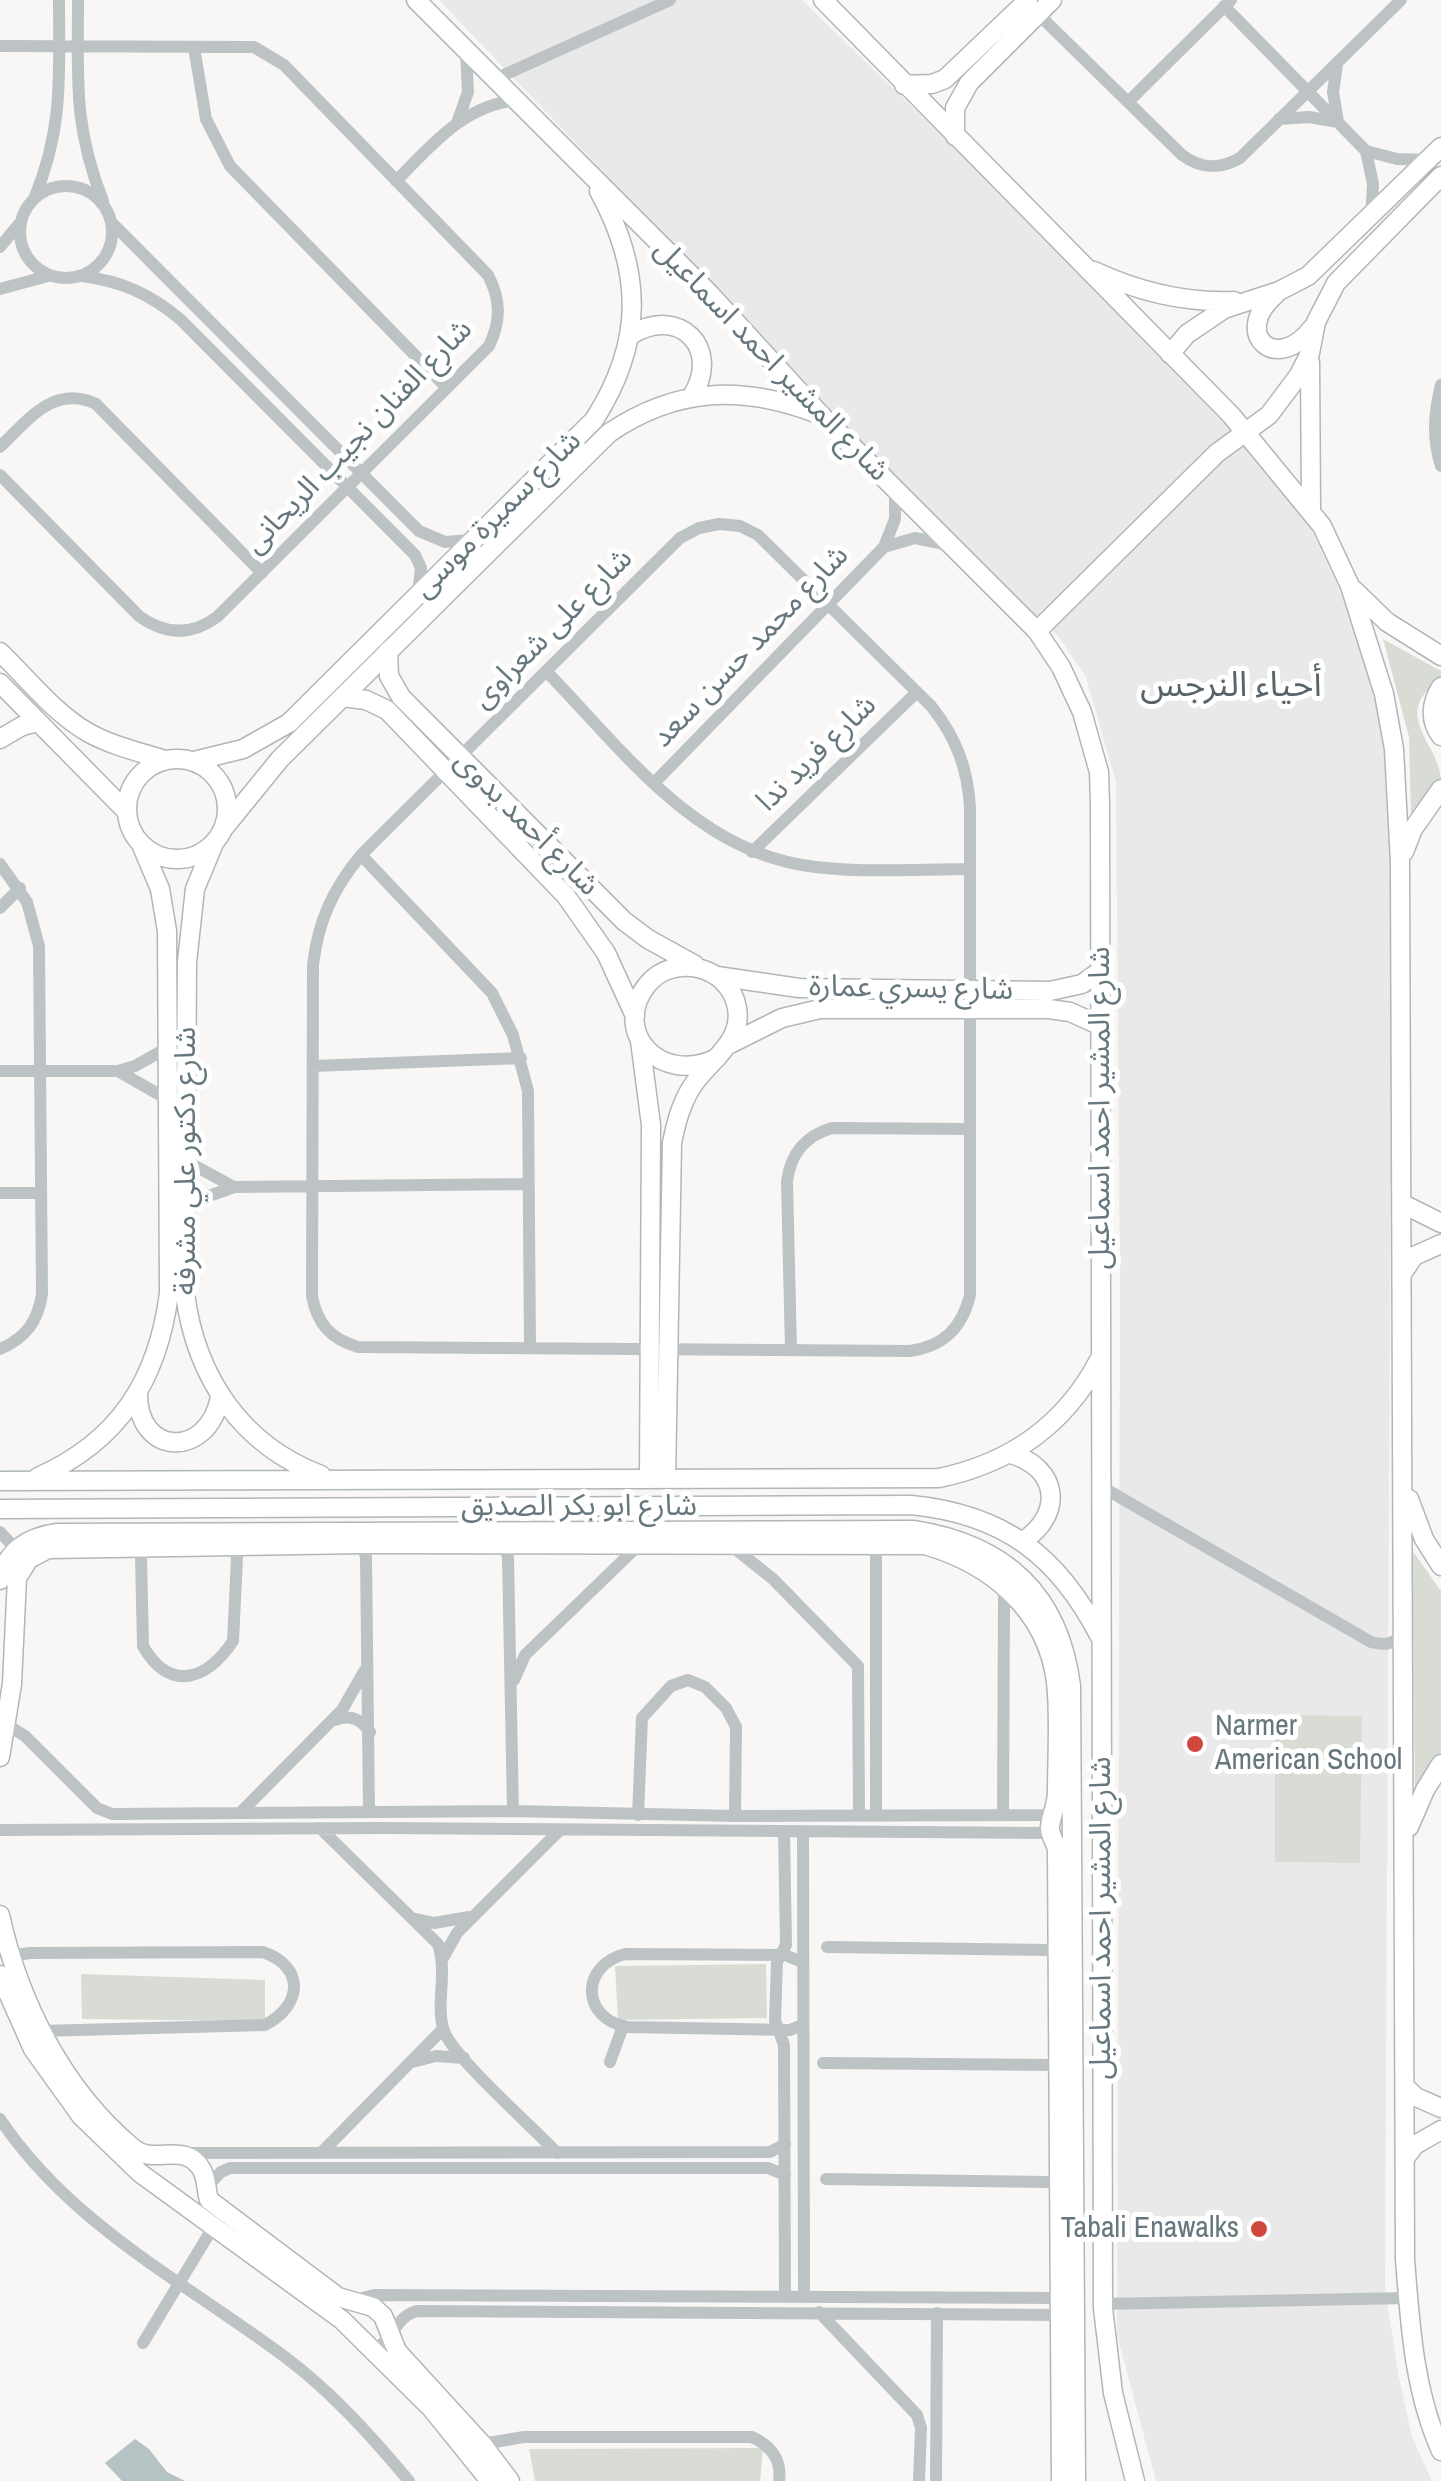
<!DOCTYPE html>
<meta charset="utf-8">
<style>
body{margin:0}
canvas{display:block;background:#f8f7f5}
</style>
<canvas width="1441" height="2481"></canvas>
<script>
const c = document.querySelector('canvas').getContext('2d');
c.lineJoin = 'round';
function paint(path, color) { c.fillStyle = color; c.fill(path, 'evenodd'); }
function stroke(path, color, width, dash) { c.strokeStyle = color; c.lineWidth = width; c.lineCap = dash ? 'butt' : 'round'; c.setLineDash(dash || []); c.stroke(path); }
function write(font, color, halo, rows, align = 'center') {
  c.font = font + ' "Archivo Narrow","Noto Sans Arabic",sans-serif'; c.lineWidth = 10; c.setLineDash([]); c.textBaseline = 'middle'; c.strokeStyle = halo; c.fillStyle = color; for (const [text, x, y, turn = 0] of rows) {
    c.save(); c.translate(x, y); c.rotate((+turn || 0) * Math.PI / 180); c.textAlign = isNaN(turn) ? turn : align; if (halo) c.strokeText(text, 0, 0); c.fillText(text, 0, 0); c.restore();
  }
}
const built = new Path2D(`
 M439 0H802L1106 295 1244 438 1299 503 1363 641 1383 715 1395 805 1392 899 1385 2287 1398 2373 1412 2437 1432 2481H1156L1117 2335 1120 1288 1116 782 1086 677 1058 636 968 554Z`);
const green = new Path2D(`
 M1383 639 1441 671V679C1388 714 1441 745 1441 780 1436 793 1419 808 1411 819L1409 737Z
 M1412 1550 1441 1591V1753L1415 1795Z
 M1275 1715 1362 1716 1360 1863 1275 1862Z
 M766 1964 767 2018 618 2020 615 1966Z
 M81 1974 265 1980V2021L82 2019Z
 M763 2448 760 2481H535L529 2449Z`);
const water = new Path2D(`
 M135 2439 149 2449 167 2472 185 2481H122L105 2463Z`);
const street = new Path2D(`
 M78 0C78 79 73 125 103 201
 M1224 6 1366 151 1397 159 1429 160
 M1033 9 1182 155C1201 169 1219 170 1240 158L1401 0
 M0 46 254 47 284 65 488 275C501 300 501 321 489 346L217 617C191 636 165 635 139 616L0 475
 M194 47 206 119 230 166 447 388
 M495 79 670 0
 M1128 102 1231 0
 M1279 119 1309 117 1338 122 1333 92 1337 65
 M458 120 468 92 466 52
 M1366 151 1373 184 1371 217
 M396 181C432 145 463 106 516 100
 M20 232a46 46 0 1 1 92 0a46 46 0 1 1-92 0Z
 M34 199C64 127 59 75 59 0
 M111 222 419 531 445 542 471 540
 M0 247 19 224
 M82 276C121 281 150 294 180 319L415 555 421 568 418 594
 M0 289 48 276
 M1441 385C1434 413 1432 439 1441 466
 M0 447C28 420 54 384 96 404L262 573
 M719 524 740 526 758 535 931 706C956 737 968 769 970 808V1295C962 1328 944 1346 910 1351L358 1347C331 1339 317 1324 312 1296L313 965C318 921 333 889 361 855L680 538 699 528Z
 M884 547 915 538 949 545
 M546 671C620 747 692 847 802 865 856 874 915 869 970 869
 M655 782 884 547 895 519V491
 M752 852 917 692
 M361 855 492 993 513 1035 528 1091 530 1348
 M0 864 27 902 39 946 42 1294C38 1321 26 1338 0 1349
 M0 908 20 888
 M313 1066 521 1058
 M0 1071H118L135 1066 167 1048
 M118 1071 167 1099
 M186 1161 234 1187
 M0 1193H41
 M186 1209 209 1196 234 1187 528 1184
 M791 1350 787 1181C791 1153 805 1136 832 1128L970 1129
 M1102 1487 1371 1642C1386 1646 1393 1644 1404 1633
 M0 1532 16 1549
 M362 1544 366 1557 369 1811
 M504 1544 508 1557 513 1811
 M729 1544 773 1579 858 1666 859 1815
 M873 1544 876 1554V1815
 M138 1547 141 1557 143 1646C170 1693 207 1680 233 1641L237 1558 234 1546
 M1001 1583 1004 1595 1003 1815
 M514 1680 525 1655 640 1544
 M335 1720C350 1714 361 1719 370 1732
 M6 1724 25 1736 97 1808 112 1814 513 1811 735 1816 1044 1815 1058 1812
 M241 1812 342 1710 365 1670
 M638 1815 642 1718 671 1686 688 1680 705 1687 726 1708 736 1727 735 1816
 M320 1828 438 1944C448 1973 435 2005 444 2031 453 2057 534 2128 557 2153
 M0 1830 385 1828 1044 1833 1055 1840
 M784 1832 786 1945 777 1962 775 2020 784 2045 785 2295
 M803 1832 804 2295
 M416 1919 434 1923 469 1917
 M827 1947 1050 1950 1058 1953
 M9 1956 30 1953 263 1952C306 1967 302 2006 265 2025L41 2031
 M443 1958 457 1933 560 1830
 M802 2025 790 2030 627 2027C581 2018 580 1966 625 1954L785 1955 802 1962
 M412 2062 436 2056 464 2058
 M610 2062 623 2026
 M823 2063 1054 2065 1060 2068
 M0 2119C71 2225 186 2283 285 2357 332 2392 372 2437 409 2481
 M322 2152 443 2029
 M180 2153 770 2152 785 2144
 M826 2179 1049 2182 1060 2185
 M206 2188 221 2172 230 2168H768L785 2175
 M354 2300 374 2295 1064 2298
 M1103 2304 1408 2298
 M819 2312 917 2415 921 2428 919 2481
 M143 2343 215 2224
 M374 2349C394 2341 394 2317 417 2311L1068 2315
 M482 2444 524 2437H752C771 2446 782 2459 779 2481
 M936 2481 937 2313`);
const secondary = new Path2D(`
 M416 0 710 294 821 415 1037 631 1061 667 1082 712 1099 772 1100 805 1103 2308 1113 2393 1135 2481
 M823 0 1231 415 1322 526 1350 586 1384 694 1394 749 1400 862 1405 2259C1410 2324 1414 2391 1441 2451
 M904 85 932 84 945 79 1028 0
 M955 136V108L969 83 1052 0
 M1094 271C1139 292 1184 303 1234 301
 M1275 295C1231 333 1276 376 1313 327
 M631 335C679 305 722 348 692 396
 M1170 354 1187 334 1224 309 1279 291 1308 276 1441 147
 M1310 362 1311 511
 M1354 590 1387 622 1441 656
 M1037 631 1217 453 1269 415 1299 375 1310 353 1316 322 1336 283 1441 176
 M388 651 389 676 401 697 624 921 648 939 695 965
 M0 652C28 679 55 714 89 733 113 746 139 752 165 760
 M0 683 127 812
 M1441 687C1431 703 1429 720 1441 736
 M342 697 366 700 387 710 566 896 606 953 635 1016
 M0 739 22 726 38 722
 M127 809a50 50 0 1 1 100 0a50 50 0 1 1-100 0Z
 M194 761 243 749 289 723 594 420C644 342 643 272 599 191
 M223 829 280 759 609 433C677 387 742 385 818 414
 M214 843 195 889 187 962 185 1294C196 1377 241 1445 321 1475
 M1404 852 1413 829 1441 789
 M717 976 799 988 1050 991 1082 984 1100 971
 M640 1041 651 1125 649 1479
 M730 1044 782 1018 820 1009H1049L1070 1012 1099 1025
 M1403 1204 1441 1223
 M1404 1271 1414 1256 1441 1244
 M138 1393C137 1456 208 1460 220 1397
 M1011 1454C1059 1468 1064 1514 1023 1541
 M38 1477C119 1441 158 1380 169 1293L167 931 160 889 140 842
 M666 1479 672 1143C676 1123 681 1103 693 1085 710 1060 743 1042 737 1008 730 966 673 952 647 985 610 1032 661 1086 717 1058
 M0 1481 939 1478C1011 1463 1065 1425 1099 1360
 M1409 1499 1424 1539 1441 1566
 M0 1509 911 1505C1003 1514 1058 1555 1100 1637
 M0 1580C6 1551 28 1537 57 1533L913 1530C1004 1544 1059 1593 1071 1686L1076 2481
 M0 1757 12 1684 17 1578 29 1559 48 1549 362 1544 925 1545C991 1564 1047 1610 1056 1682 1060 1718 1057 1756 1057 1791 1057 1806 1050 1818 1050 1828 1050 1836 1056 1843 1057 1850L1061 2481
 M1409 1827 1425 1790 1441 1764
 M0 1915C19 2002 63 2090 133 2148 154 2166 185 2140 202 2170 207 2180 206 2190 209 2200L338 2297 373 2307 383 2316 397 2351 482 2444 510 2481
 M0 1975 33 2049 81 2116 140 2173 342 2320 431 2408 490 2481
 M1405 2087 1416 2097 1441 2108
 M1405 2158 1415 2145 1441 2130`);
const markers = [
 [1195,1744,10,"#d0483d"],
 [1259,2229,10,"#d0483d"]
];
const streetNames = [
 ["شارع المشير احمد اسماعيل",771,361,46],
 ["شارع الفنان نجيب الريحانى",359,437,-46],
 ["شارع سميرة موسى",498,515,-45],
 ["شارع على شعراوى",553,629,-45],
 ["شارع محمد حسن سعد",751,647,-46],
 ["شارع فريد ندا",817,754,-44],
 ["شارع أحمد بدوى",526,824,45],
 ["شارع يسري عمارة",911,989,1],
 ["شارع المشير احمد اسماعيل",1101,1108,-90],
 ["شارع دكتور علي مشرفة",187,1161,-90],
 ["شارع ابو بكر الصديق",579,1507],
 ["شارع المشير احمد اسماعيل",1102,1918,-90]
];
const poiNames = [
 ["Narmer",1215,1727],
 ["American School",1215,1761],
 ["Tabali Enawalks",1239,2229,"right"]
];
const quarterNames = [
 ["أحياء النرجس",1231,687]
];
paint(built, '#e9e9e9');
paint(green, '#d9dcd5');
paint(water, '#b5c3c4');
stroke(secondary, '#b0b7ba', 21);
stroke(street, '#bdc3c5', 12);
stroke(secondary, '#fff', 18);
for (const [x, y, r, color] of markers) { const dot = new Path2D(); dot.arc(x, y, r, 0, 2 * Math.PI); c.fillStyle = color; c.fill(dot); stroke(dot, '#fff', 4); }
write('30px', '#66777d', '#fff', streetNames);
write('30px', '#66777d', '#fff', poiNames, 'left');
write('35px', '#576469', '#fff', quarterNames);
</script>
